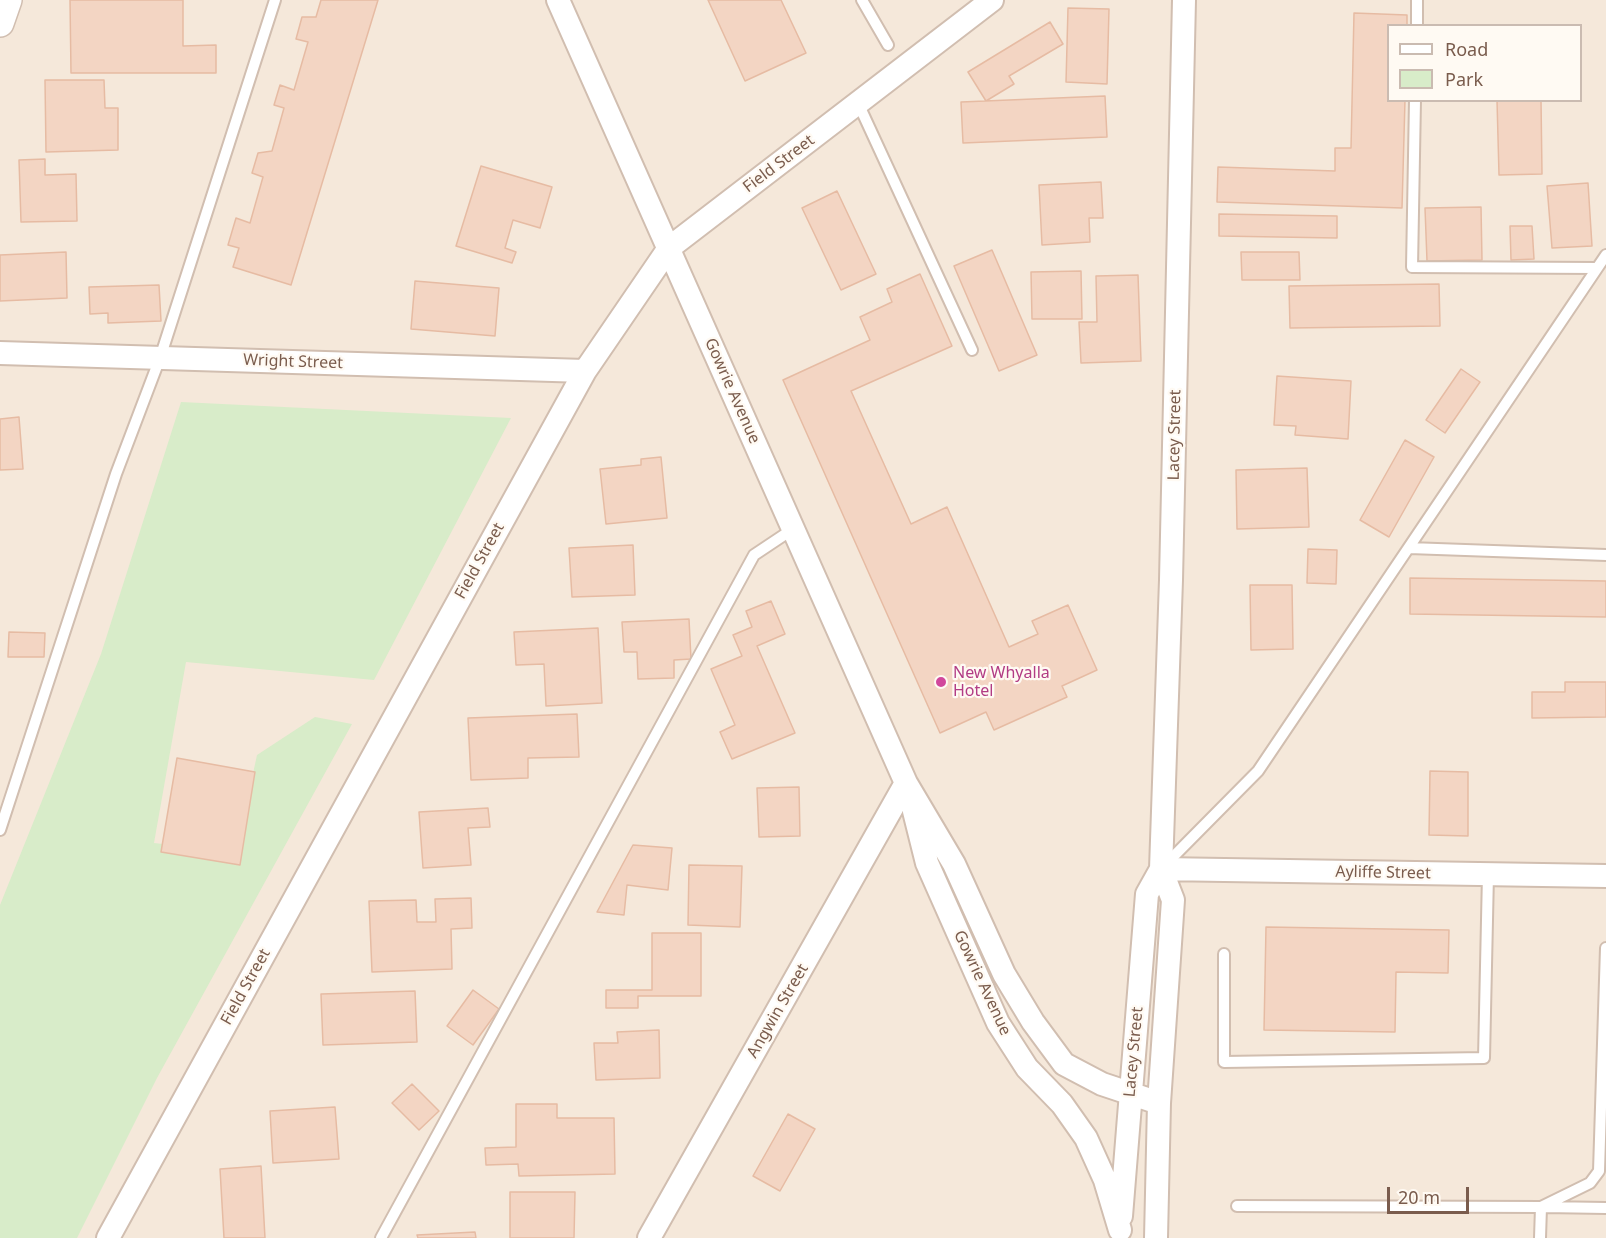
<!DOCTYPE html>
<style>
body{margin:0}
#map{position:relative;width:1606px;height:1238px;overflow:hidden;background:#fdf6ec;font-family:"Noto Sans",sans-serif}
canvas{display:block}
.legend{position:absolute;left:1387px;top:24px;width:195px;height:78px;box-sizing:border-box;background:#fffaf3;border:2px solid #cabbb1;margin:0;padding:8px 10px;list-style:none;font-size:18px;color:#7a5c4d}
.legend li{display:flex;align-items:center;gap:12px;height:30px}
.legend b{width:30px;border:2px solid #cabbb1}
.scale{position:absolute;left:1387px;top:1187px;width:82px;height:27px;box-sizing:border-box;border:3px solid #7a5c4d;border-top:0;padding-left:8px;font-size:18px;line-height:21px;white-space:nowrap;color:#7a5c4d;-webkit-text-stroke:4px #fffaf3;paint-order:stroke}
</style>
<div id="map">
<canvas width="1606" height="1238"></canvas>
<ul class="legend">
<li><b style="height:8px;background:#fff"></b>Road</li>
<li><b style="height:16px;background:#d8ecc9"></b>Park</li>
</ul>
<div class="scale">20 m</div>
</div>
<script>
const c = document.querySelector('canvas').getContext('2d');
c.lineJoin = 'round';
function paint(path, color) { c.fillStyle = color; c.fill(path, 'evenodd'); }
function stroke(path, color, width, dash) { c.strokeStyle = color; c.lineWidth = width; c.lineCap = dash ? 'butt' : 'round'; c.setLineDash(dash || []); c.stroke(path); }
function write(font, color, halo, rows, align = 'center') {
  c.font = font + ' "Noto Sans",sans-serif'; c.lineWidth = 4.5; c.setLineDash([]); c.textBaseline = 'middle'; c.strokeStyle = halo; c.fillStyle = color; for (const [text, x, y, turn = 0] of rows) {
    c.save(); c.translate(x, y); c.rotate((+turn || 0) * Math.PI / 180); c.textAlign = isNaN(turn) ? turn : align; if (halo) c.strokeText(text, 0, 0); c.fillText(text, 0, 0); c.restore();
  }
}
const residential = new Path2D(`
 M0 0H1606V1238H0ZM1388 26H1580V100H1388Z`);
const green = new Path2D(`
 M181 402 511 418 374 680 186 662 154 843 236 852 257 755 315 717 352 724 157 1078 77 1238H0V905L101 654Z`);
const building = new Path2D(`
 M70 0H183V46L216 45V73H71Z
 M321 0H378L291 285 233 267 239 248 228 245 236 218 250 223 263 177 252 173 258 153 272 151 284 108 274 105 280 85 294 90 308 42 296 39 302 17H316Z
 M708 0H781L806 53 745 81Z
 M1068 8 1109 9 1107 84 1066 82Z
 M1354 13 1407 15V26H1388V100H1405L1402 208 1217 202 1218 167 1335 171V148H1351Z
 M1050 22 1063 44 1009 76 1014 84 986 101 968 72Z
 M45 80H104L105 108H118V150L46 152Z
 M1105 96 1107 137 963 143 961 102Z
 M1497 100H1541L1542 174 1499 175Z
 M45 159V175L76 174 77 221 21 222 19 160Z
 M481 166 552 187 540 228 513 220 505 248 516 252 512 263 456 246Z
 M1101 182 1103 218H1089L1090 242 1042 245 1039 185Z
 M1588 183 1592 246 1552 248 1547 186Z
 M837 191 876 274 841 290 802 208Z
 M1481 207 1482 260 1427 261 1425 208Z
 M1219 214 1337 216V238L1219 236Z
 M1510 226H1532L1534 259 1511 260Z
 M992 250 1037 355 999 371 954 266Z
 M66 252 67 298 0 301V255Z
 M1241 252H1299L1300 280H1242Z
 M1081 271 1082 319H1032L1031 272Z
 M920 274 952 346 851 391 911 524 947 507 1009 647 1038 634 1032 621 1068 605 1097 670 1062 686 1067 697 994 730 986 712 940 733 783 380 870 340 860 317 892 302 887 289Z
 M1138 275 1141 361 1081 363 1079 322H1097L1096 276Z
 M415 281 499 288 495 336 411 329Z
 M1439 284 1440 326 1290 328 1289 286Z
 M159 285 161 321 108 323V313L90 314 89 287Z
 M1461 369 1480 382 1445 433 1426 420Z
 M1277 376 1351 381 1348 439 1295 435 1296 426 1274 425Z
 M19 417 23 469 0 470V419Z
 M1405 440 1434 457 1389 537 1360 520Z
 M661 457 667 518 606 524 600 469 641 465V459Z
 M1307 468 1309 527 1237 529 1236 470Z
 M633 545 635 595 572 597 569 548Z
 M1308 549 1337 550 1336 584 1307 583Z
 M1410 578 1606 581V617L1410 614Z
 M1250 585H1292L1293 649 1251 650Z
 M771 601 785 634 757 646 795 733 732 759 720 732 735 725 711 669 742 656 733 635 752 627 746 611Z
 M689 619 691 659 674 660V678L638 679 637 652H624L622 622Z
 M598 628 602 703 546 706 544 664 516 665 514 632Z
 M9 632 45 633 44 657H8Z
 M1565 682H1606V717L1532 718V692H1565Z
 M577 714 579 757 528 758V778L471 780 468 718Z
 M177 758 255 772 240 865 161 852Z
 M1430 771 1468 772V836L1429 835Z
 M799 787 800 836 759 837 757 788Z
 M488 808 490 827 468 828 471 865 423 868 419 812Z
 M633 845 672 848 668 890 627 885 624 915 597 912Z
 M689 865 742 866 740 927 688 925Z
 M471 898 472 928 451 929 452 969 372 972 369 901 416 900 417 922H436L435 899Z
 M1266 927 1449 930 1448 973 1396 972 1395 1032 1264 1030Z
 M652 933H701V996H638V1008H606V990H652Z
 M473 990 499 1009 473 1045 447 1026Z
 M415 991 417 1042 323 1045 321 994Z
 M659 1030 660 1078 596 1080 594 1043H618L617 1032Z
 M412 1084 439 1111 419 1130 392 1103Z
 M516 1104H557V1118H614L615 1174 519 1176 518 1164 486 1165 485 1148 516 1147Z
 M335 1107 339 1159 273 1163 270 1111Z
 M788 1114 815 1129 780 1191 753 1176Z
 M261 1166 265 1238H224L220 1169Z
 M510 1192H575L574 1238H510Z
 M475 1232 476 1238H418L417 1235Z`);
const service = new Path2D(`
 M862 0 888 45
 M1417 26V0
 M1415 100 1412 267 1597 268
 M858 103 972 350
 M1409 548 1606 555
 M0 830 116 474 160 358 275 0
 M1164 866 1258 771 1606 255
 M1224 954V1062L1484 1058 1488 874
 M1237 1206 1541 1207 1540 1238
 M1541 1207 1590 1183 1599 1171 1606 948
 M1544 1207 1606 1208
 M381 1238 754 555 793 529`);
const minor = new Path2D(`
 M558 0 906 783 954 864 1004 974 1033 1022 1064 1064 1102 1084 1159 1103
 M0 353 585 371
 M914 811 927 863 998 1023 1027 1068 1062 1104 1086 1138 1105 1180 1120 1230
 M1161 869 1606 876
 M1121 1216 1147 894 1161 869
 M108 1238 585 371 669 248 992 0
 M649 1238 906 783
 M1156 1238 1159 1103 1173 900 1161 869 1171 580 1184 0`);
const tertiary = new Path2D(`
 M0 23 8 0`);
const markers = [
 [941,682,6,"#d1479c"]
];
const streetNames = [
 ["Field Street",779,164,-37],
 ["Wright Street",293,362,2],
 ["Gowrie Avenue",732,391,66],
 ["Lacey Street",1175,435,-89],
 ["Field Street",480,561,-61],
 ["Ayliffe Street",1383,873,1],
 ["Gowrie Avenue",982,983,65],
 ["Field Street",246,987,-61],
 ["Angwin Street",778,1011,-60],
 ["Lacey Street",1134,1052,-85]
];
const hotelNames = [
 ["New Whyalla",953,673],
 ["Hotel",953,691]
];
paint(residential, '#f5e8da');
paint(green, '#d8ecc9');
paint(building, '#f3d5c3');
stroke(building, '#e6bba3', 1.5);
stroke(service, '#d1beb0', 14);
stroke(minor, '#d1beb0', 26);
stroke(tertiary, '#d1beb0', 30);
stroke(service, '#fff', 10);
stroke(minor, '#fff', 22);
stroke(tertiary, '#fff', 27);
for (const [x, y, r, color] of markers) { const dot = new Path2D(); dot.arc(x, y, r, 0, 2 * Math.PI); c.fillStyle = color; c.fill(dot); stroke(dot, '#fffaf3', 2); }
write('16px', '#7a5c4d', '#fffaf3', streetNames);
write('16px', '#b23c85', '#fffaf3', hotelNames, 'left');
</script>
